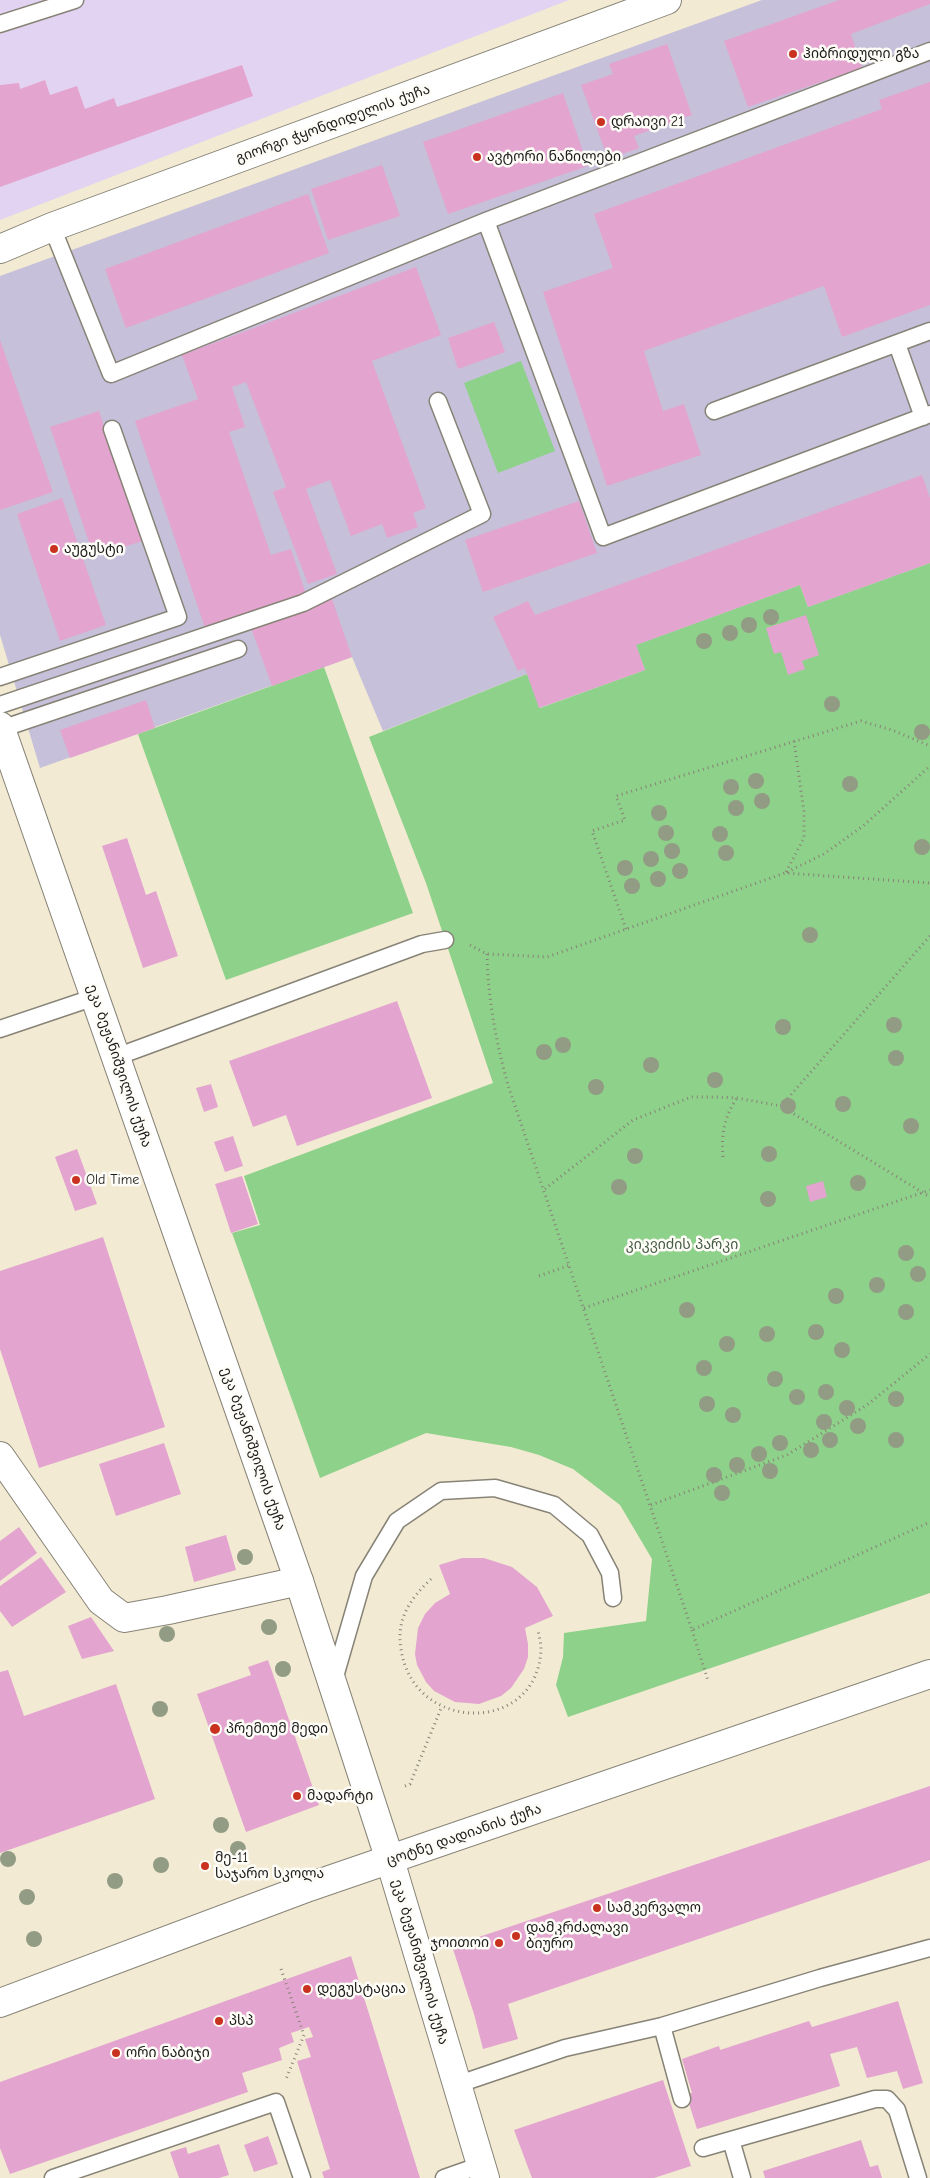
<!DOCTYPE html>
<meta charset="utf-8">
<style>
body{margin:0}
canvas{display:block;background:#f2ead2}
</style>
<canvas width="930" height="2178"></canvas>
<script>
const c = document.querySelector('canvas').getContext('2d');
c.lineJoin = 'round';
function paint(path, color) { c.fillStyle = color; c.fill(path, 'evenodd'); }
function stroke(path, color, width, dash) { c.strokeStyle = color; c.lineWidth = width; c.lineCap = dash ? 'butt' : 'round'; c.setLineDash(dash || []); c.stroke(path); }
function write(font, color, halo, rows, align = 'center') {
  c.font = font + ' "Comic Neue","Noto Sans Georgian",sans-serif'; c.lineWidth = 5; c.setLineDash([]); c.textBaseline = 'middle'; c.strokeStyle = halo; c.fillStyle = color; for (const [text, x, y, turn = 0] of rows) {
    c.save(); c.translate(x, y); c.rotate((+turn || 0) * Math.PI / 180); c.textAlign = isNaN(turn) ? turn : align; if (halo) c.strokeText(text, 0, 0); c.fillText(text, 0, 0); c.restore();
  }
}
const built = new Path2D(`
 M0 0H569L0 220Z`);
const industrial = new Path2D(`
 M762 0H930V563L808 607 800 585 637 645 645 670 539 708 527 674 383 731 352 657 40 768 0 635V276Z`);
const green = new Path2D(`
 M521 361 555 451 498 473 464 383Z
 M930 563V1593L568 1717 556 1685 563 1657 564 1633 646 1621 652 1559 620 1505 573 1469 539 1455 511 1447 426 1433 320 1478 232 1233 260 1225 244 1176 493 1083 426 883 369 737 527 674 540 708 645 670 636 645 800 585 808 607Z
 M324 667 413 913 226 980 138 734Z`);
const building = new Path2D(`
 M839 0H930V4L851 34 862 68 748 107 724 41Z
 M667 44 692 115 634 136 639 148 608 159 581 85 613 74 609 64Z
 M242 65 253 96 0 187V85L19 83 20 89 45 80 50 95 77 86 85 109 114 98 117 107Z
 M930 82V305L842 337 824 286 644 351 663 411 684 404 701 455 607 486 543 292 613 268 594 214 882 109 879 100Z
 M563 93 588 166 448 214 423 142Z
 M382 165 400 216 328 240 311 189Z
 M308 194 329 253 126 328 105 269Z
 M416 267 441 335 372 361 426 508 413 513 418 527 387 538 382 524 351 536 330 480 306 489 337 574 308 584 273 492 286 487 246 382 232 387 245 427 229 432 271 555 291 549 307 597 206 631 135 421 198 399 182 355Z
 M494 322 505 352 458 369 448 338Z
 M0 340 53 492 0 510Z
 M99 411 142 541 94 557 50 427Z
 M922 475 930 498V563L808 607 800 585 636 645 645 670 539 708 525 668 518 671 493 617 528 601 535 615Z
 M62 498 106 625 60 641 17 514Z
 M579 501 597 553 483 592 465 540Z
 M332 599 352 657 272 686 251 628Z
 M806 615 819 655 802 661 805 669 788 675 781 652 774 654 766 628Z
 M146 700 155 728 70 758 60 730Z
 M127 838 146 895 156 891 178 956 143 968 102 846Z
 M397 1001 432 1098 297 1146 286 1115 253 1127 229 1061Z
 M211 1084 218 1107 204 1112 196 1088Z
 M233 1136 243 1166 225 1172 214 1142Z
 M77 1149 97 1204 75 1211 55 1157Z
 M242 1176 258 1224 231 1233 215 1184Z
 M823 1181 827 1197 810 1202 806 1186Z
 M103 1237 165 1427 39 1468 0 1349V1271Z
 M164 1443 181 1494 116 1516 99 1464Z
 M19 1527 37 1553 0 1581V1541Z
 M226 1535 236 1570 194 1582 185 1547Z
 M41 1557 66 1592 12 1627 0 1611V1586Z
 M462 1558H484L512 1567 537 1587 553 1616 525 1628 528 1644V1657L524 1669 511 1688 501 1696 479 1704 455 1702 434 1691 426 1682 417 1665 415 1654 418 1628 425 1614 435 1603 450 1594 439 1565Z
 M91 1617 114 1651 82 1659 68 1626Z
 M268 1660 319 1805 246 1832 197 1694 251 1675 248 1667Z
 M8 1670 24 1716 116 1684 155 1799 0 1853V1672Z
 M930 1786V1860L508 2004 518 2039 483 2049 474 2014 452 1946Z
 M351 1956 420 2178H324L322 2172 330 2169 297 2061 311 2057 305 2039 313 2037 309 2027 291 2033 294 2042 279 2048 282 2060 242 2073 248 2092 10 2174 0 2148V2082Z
 M898 2001 923 2083 903 2089 897 2071 867 2078 857 2047 830 2054 840 2086 697 2129 686 2094 692 2093 682 2059 719 2046 720 2050 809 2021 812 2027Z
 M663 2080 691 2166 654 2178H532L514 2130Z
 M268 2136 278 2164 254 2172 244 2145Z
 M861 2140 870 2167 878 2165 882 2178H765L763 2171Z
 M219 2144 229 2175 219 2178H179L170 2152 186 2147 188 2154Z`);
const path = new Path2D(`
 M786 872 804 838V812L794 741
 M787 872 824 854 863 826 930 766
 M626 929 592 831 625 820 616 796 861 721 892 730 930 746
 M470 945 487 954 547 957 785 873 930 883
 M487 954C488 999 496 1042 508 1085L692 1630 930 1522
 M781 1106 930 936
 M723 1157C721 1135 724 1117 737 1098
 M545 1189 633 1120 691 1097H717L737 1098 781 1106 930 1197
 M539 1276 570 1265
 M584 1308 930 1190
 M651 1505 787 1455 867 1405 930 1354
 M431 1579C410 1599 396 1619 401 1649 413 1734 538 1735 541 1649 541 1643 539 1636 538 1630
 M692 1630 708 1681
 M405 1786 410 1784 442 1706
 M281 1969 304 2035 286 2079`);
const service = new Path2D(`
 M0 24 75 0
 M486 221 603 537 930 414
 M52 227 111 374 486 221 930 51
 M897 344 923 417
 M714 411 930 331
 M0 677 178 617 112 429
 M0 705 303 603 482 514 438 401
 M1 729 238 649
 M0 1029 95 997
 M116 1057 422 944 445 940
 M334 1680 364 1576 397 1521 441 1491 495 1488 554 1505 590 1535 610 1573 613 1598
 M662 2026 682 2099
 M456 2085 565 2048 662 2026 820 1978 930 1948
 M731 2140 742 2178
 M703 2148 875 2099H887L897 2110 918 2178
 M53 2178 276 2102 302 2178
 M444 2178 481 2165`);
const minor = new Path2D(`
 M0 1456 101 1601 124 1618 168 1610 299 1581`);
const tertiary = new Path2D(`
 M0 249 52 227 667 0
 M0 726 299 1581 390 1860 485 2178`);
const primary = new Path2D(`
 M0 2003 309 1887 930 1674`);
const trees = [
 [771,617],
 [749,625],
 [730,633],
 [704,641],
 [832,704],
 [922,732],
 [756,781],
 [850,784],
 [731,787],
 [762,801],
 [736,808],
 [659,813],
 [666,833],
 [720,834],
 [922,847],
 [672,851],
 [726,853],
 [651,859],
 [625,868],
 [680,871],
 [658,879],
 [632,886],
 [810,935],
 [894,1025],
 [783,1027],
 [563,1045],
 [544,1052],
 [896,1058],
 [651,1065],
 [715,1080],
 [596,1087],
 [843,1104],
 [788,1106],
 [911,1126],
 [769,1154],
 [635,1156],
 [858,1183],
 [619,1187],
 [768,1199],
 [906,1253],
 [918,1274],
 [877,1285],
 [836,1296],
 [687,1310],
 [906,1312],
 [816,1332],
 [767,1334],
 [727,1344],
 [842,1350],
 [704,1368],
 [775,1379],
 [826,1392],
 [797,1397],
 [896,1399],
 [707,1404],
 [847,1408],
 [733,1415],
 [824,1422],
 [858,1426],
 [830,1440],
 [896,1440],
 [780,1443],
 [811,1450],
 [759,1454],
 [737,1465],
 [770,1471],
 [714,1475],
 [722,1493],
 [245,1557],
 [269,1627],
 [167,1634],
 [283,1669],
 [160,1709],
 [221,1825],
 [238,1849],
 [8,1859],
 [161,1865],
 [115,1881],
 [27,1897],
 [34,1939]
];
const markers = [
 [793,54,5,"#c8321e"],
 [601,122,5,"#c8321e"],
 [477,157,5,"#c8321e"],
 [54,549,5,"#c8321e"],
 [76,1180,5,"#c8321e"],
 [215,1729,6,"#c8321e"],
 [297,1796,5,"#c8321e"],
 [205,1866,5,"#c8321e"],
 [597,1908,5,"#c8321e"],
 [516,1936,5,"#c8321e"],
 [499,1943,5,"#c8321e"],
 [307,1989,5,"#c8321e"],
 [219,2021,5,"#c8321e"],
 [116,2053,5,"#c8321e"]
];
const poiNames = [
 ["ჰიბრიდული გზა",803,54],
 ["დრაივი 21",611,122],
 ["ავტორი ნაწილები",487,157],
 ["აუგუსტი",64,549],
 ["Old Time",86,1180],
 ["პრემიუმ მედი",226,1729],
 ["მადარტი",307,1796],
 ["მე-11",215,1858],
 ["საჯარო სკოლა",215,1874],
 ["სამკერვალო",607,1908],
 ["დამკრძალავი",526,1928],
 ["ბიურო",526,1944],
 ["ჯოითოი",489,1943,"right"],
 ["დეგუსტაცია",317,1989],
 ["პსპ",229,2021],
 ["ორი ნაბიჯი",126,2053]
];
const streetNames = [
 ["გიორგი ჭყონდიდელის ქუჩა",333,124,-20],
 ["ეკა ბეჟანიშვილის ქუჩა",119,1066,71],
 ["ეკა ბეჟანიშვილის ქუჩა",253,1449,71],
 ["ცოტნე დადიანის ქუჩა",464,1835,-19],
 ["ეკა ბეჟანიშვილის ქუჩა",420,1962,74]
];
const parkNames = [
 ["კიკვიძის პარკი",682,1245]
];
paint(built, '#e3d3f2');
paint(industrial, '#c6c0da');
paint(green, '#8ed18a');
paint(building, '#e3a5cf');
stroke(service, '#878377', 19);
stroke(minor, '#878377', 30);
stroke(tertiary, '#878377', 30);
stroke(primary, '#878377', 30);
stroke(path, '#878377', 3, [1, 4]);
stroke(service, '#fff', 16);
stroke(minor, '#fff', 28);
stroke(tertiary, '#fff', 28);
stroke(primary, '#fff', 28);
c.fillStyle = '#929b83';
for (const [x, y] of trees) { c.beginPath(); c.arc(x, y, 8, 0, 2 * Math.PI); c.fill(); }
for (const [x, y, r, color] of markers) { const dot = new Path2D(); dot.arc(x, y, r, 0, 2 * Math.PI); c.fillStyle = color; c.fill(dot); stroke(dot, '#fdfcf7', 2); }
write('14px', '#1c1c1c', '#fdfcf7', poiNames, 'left');
write('14px', '#1c1c1c', '#fdfcf7', streetNames);
write('14px', '#445b42', '#fdfcf7', parkNames);
</script>
